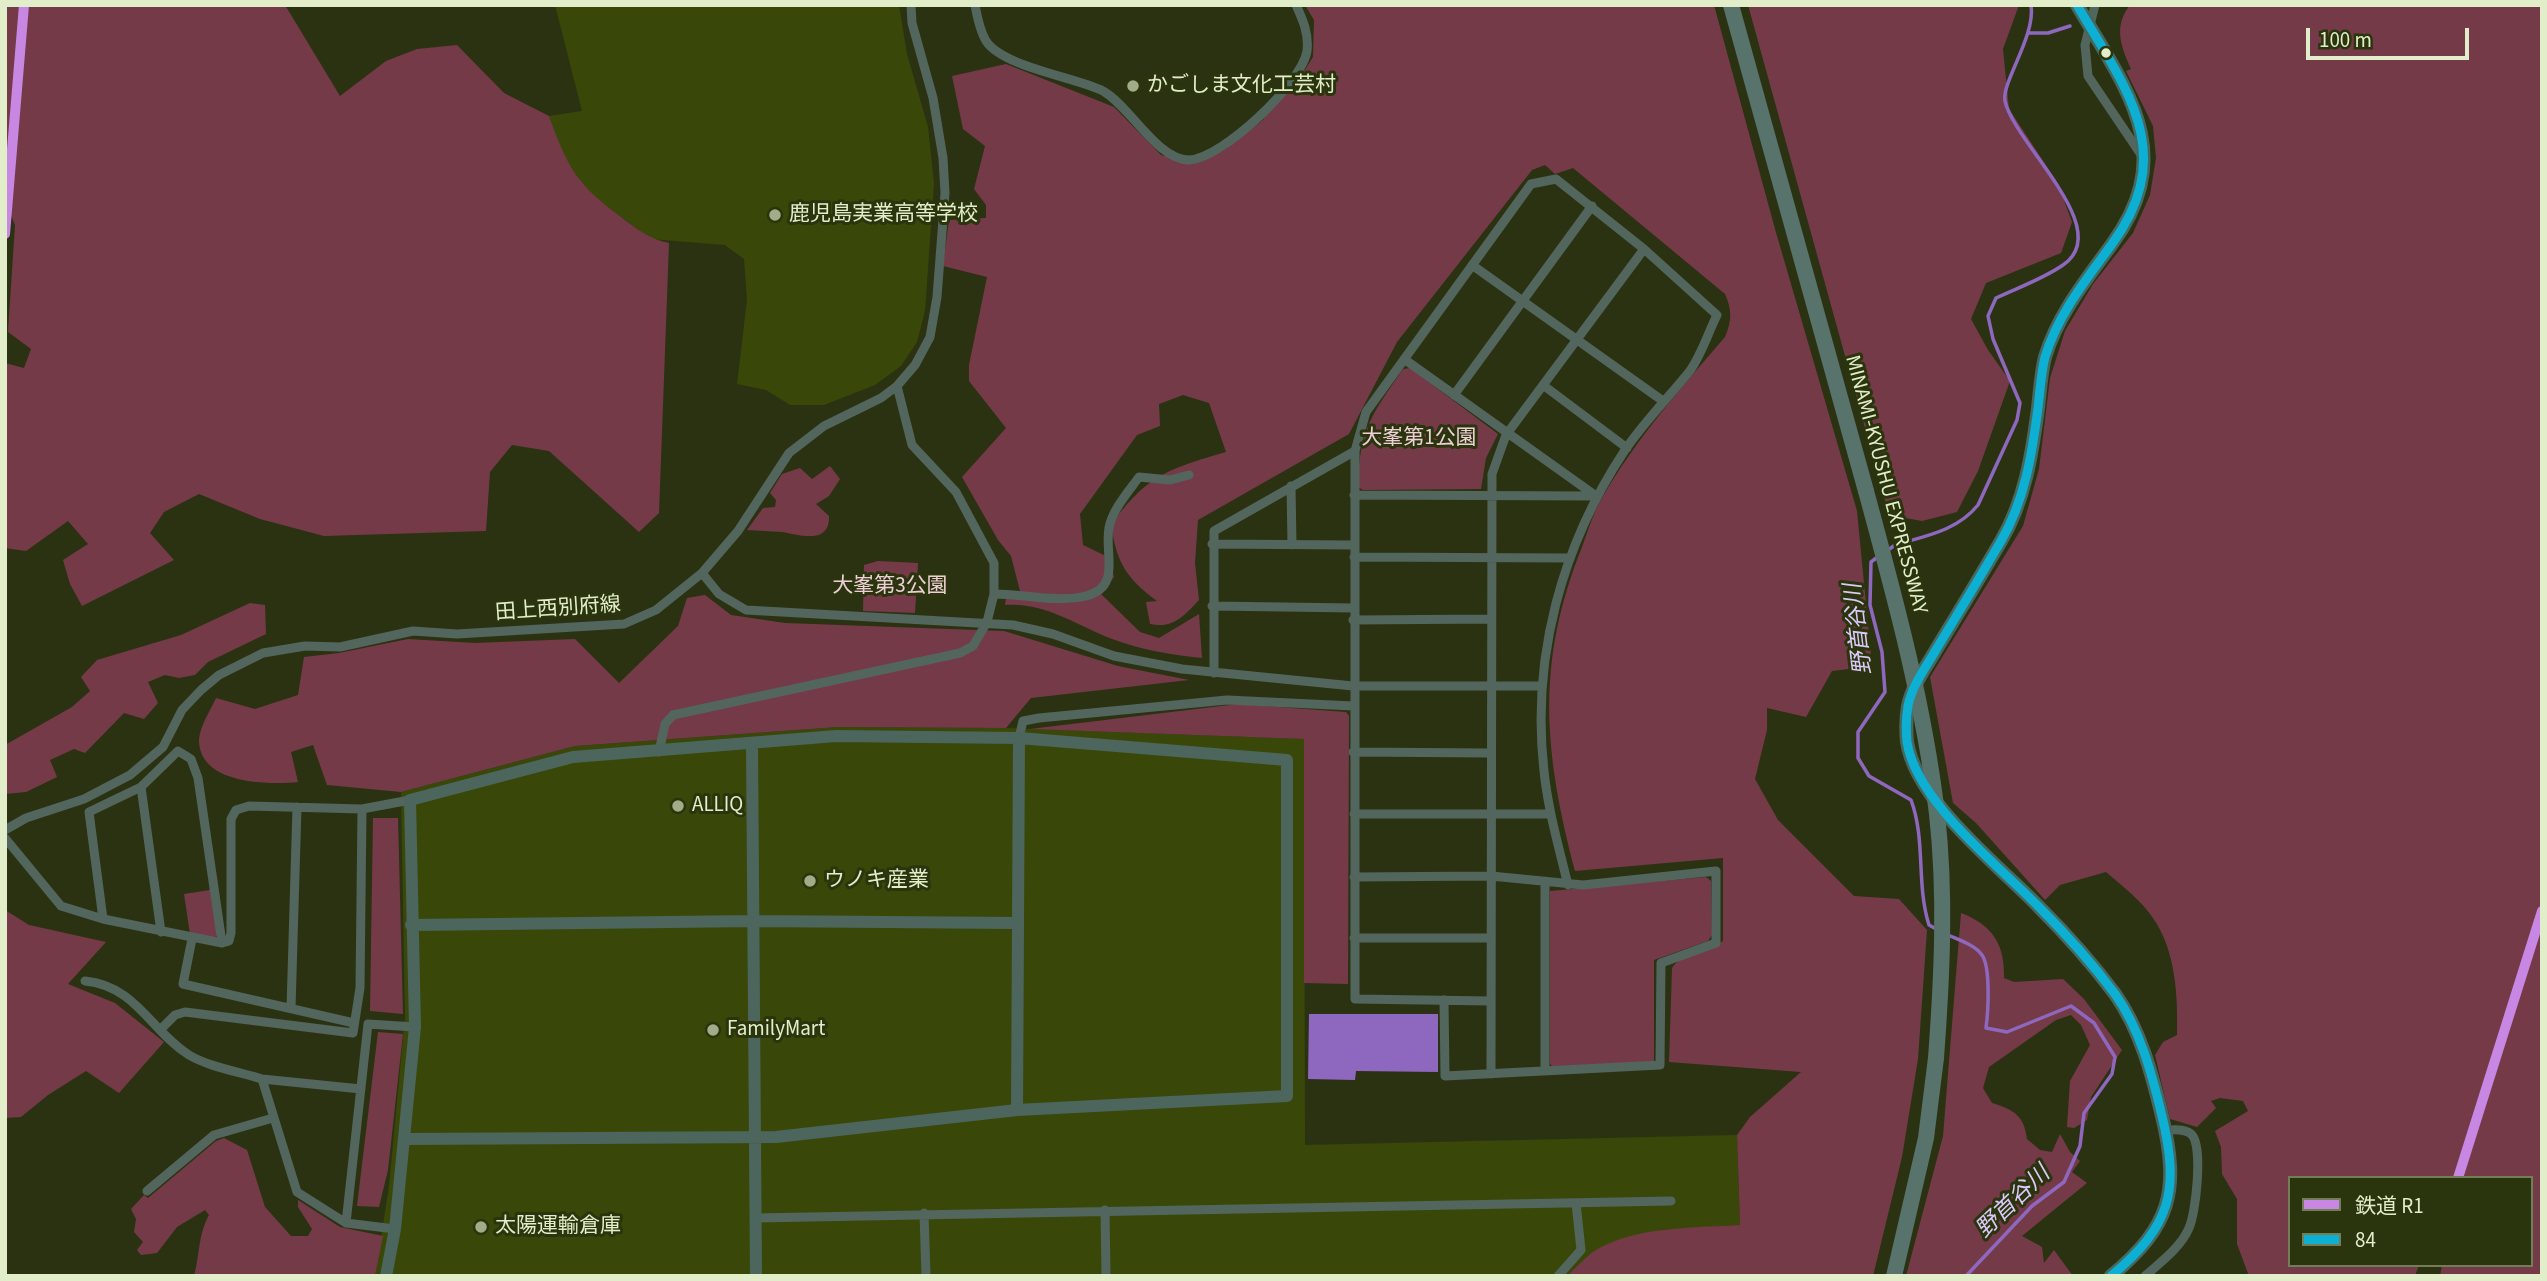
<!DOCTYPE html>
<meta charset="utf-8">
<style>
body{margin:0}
#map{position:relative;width:2547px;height:1281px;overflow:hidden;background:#2b3212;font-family:"Source Sans 3","Noto Sans JP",sans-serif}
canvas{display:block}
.frame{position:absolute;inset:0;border:7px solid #e1eec9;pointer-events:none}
.legend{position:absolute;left:2288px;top:1176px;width:245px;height:91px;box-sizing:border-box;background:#2a340d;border:2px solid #737e58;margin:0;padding:9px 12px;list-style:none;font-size:21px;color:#e1eec9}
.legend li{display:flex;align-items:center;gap:14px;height:35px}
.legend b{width:35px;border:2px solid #737e58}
.scale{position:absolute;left:2306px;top:28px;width:163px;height:32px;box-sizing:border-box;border:4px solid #e1eec9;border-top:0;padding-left:9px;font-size:21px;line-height:24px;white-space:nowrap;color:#e1eec9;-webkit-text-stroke:5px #2a340d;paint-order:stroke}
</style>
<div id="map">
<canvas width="2547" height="1281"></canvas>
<div class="frame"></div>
<ul class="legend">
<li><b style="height:9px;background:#c787e3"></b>鉄道 R1</li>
<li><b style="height:9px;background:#0dafd3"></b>84</li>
</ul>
<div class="scale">100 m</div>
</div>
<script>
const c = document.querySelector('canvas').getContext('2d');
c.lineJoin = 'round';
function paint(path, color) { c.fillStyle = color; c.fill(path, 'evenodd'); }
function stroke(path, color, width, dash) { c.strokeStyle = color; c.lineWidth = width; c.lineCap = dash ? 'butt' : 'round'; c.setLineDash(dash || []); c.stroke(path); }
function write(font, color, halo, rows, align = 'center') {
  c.font = font + ' "Source Sans 3","Noto Sans JP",sans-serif'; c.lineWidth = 6; c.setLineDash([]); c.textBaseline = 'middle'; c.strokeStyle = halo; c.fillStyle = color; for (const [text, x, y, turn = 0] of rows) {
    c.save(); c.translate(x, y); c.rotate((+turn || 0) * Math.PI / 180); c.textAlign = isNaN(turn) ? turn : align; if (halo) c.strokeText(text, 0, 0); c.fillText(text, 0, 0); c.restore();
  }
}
const built = new Path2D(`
 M555 5H899L907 54 928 127 934 183 925 311 917 342 901 366 875 385 824 405H790L766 390 737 384 747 300 744 259 725 245 651 239 587 192 563 155 549 116 582 111Z
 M838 727 1006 728 1304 739 1305 1145 1737 1135 1740 1225 1662 1230 1627 1238 1595 1251 1567 1276H375L389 1186 405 1017 401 792 575 746Z`);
const green = new Path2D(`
 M5 5H285L340 96 386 61 417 49 457 45 504 93 549 116C568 168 576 184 621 217 637 229 649 239 669 243L659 513 639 532 549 451 512 445 490 472 486 531 324 536 260 519 199 494 164 512 150 533 174 560 82 606 70 584 63 560 88 544 68 521 26 551 5 548V363L24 368 31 349 8 332 15 225 5 201Z
 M1305 5H1714L1775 229 1857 511 1872 666 1832 671 1806 717 1767 708V730L1755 779 1778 820 1854 896 1899 899 1927 930 1918 1059 1902 1157 1873 1276H1567C1576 1268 1585 1257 1596 1250 1637 1226 1693 1228 1740 1225L1737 1135 1750 1117 1801 1072 1669 1062 1672 968C1683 951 1707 952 1723 941V858L1575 871C1544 752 1535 664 1582 547 1588 531 1593 513 1602 498 1636 439 1681 388 1725 337 1732 320 1732 310 1725 294L1573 168 1555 174 1545 165 1532 170 1397 342 1349 434 1198 520 1195 563 1199 600C1184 616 1173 629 1150 624L1146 602 1157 601C1126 578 1117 563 1111 525 1147 475 1168 469 1226 452L1209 403 1183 395 1159 404 1160 426 1137 435 1080 514 1083 545 1110 558 1114 577 1101 594 1140 632 1159 638 1199 614 1202 658C1171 655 1142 650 1112 639 1076 625 1045 602 1005 605L1006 598 1020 591 1011 556 998 540 962 477 1006 428 969 381V365L987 277 943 266 949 220 986 218V205L974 189 985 146 963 129 952 76 1006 64 1114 107 1161 155 1190 163 1224 150 1263 120 1275 99 1293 89 1313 57 1314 20Z
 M1748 5H2019L2003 49 2009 109 2057 182 2072 222 2061 253 1986 283 1971 319 1988 350 2010 381 1978 471 1957 512 1922 521 1889 515Z
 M2130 5H2542V1276H2440L2442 1265H2531V1178H2290V1265H2419L2415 1276H2249L2237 1244V1199L2222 1174 2221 1147 2215 1131 2248 1111 2243 1101 2220 1098 2211 1101 2216 1108 2197 1127 2170 1119 2155 1055 2163 1042 2177 1035C2178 997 2176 951 2153 918 2141 900 2122 886 2106 872L2060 885 2045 900 1976 823 1953 803 1930 677 2023 526 2039 469 2050 378 2065 331 2093 284 2133 233 2150 195 2156 158 2153 126 2126 71 2131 69C2121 46 2113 27 2130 5Z
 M1410 368 1498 434 1486 458 1481 489 1363 490 1358 487C1359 430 1372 414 1403 369Z
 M830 466 840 479 829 496 816 504 829 516C830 545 800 535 782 532 770 531 759 531 747 530L763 508 775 507 776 500 770 493 782 474 800 468 812 479Z
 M878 561 918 563 915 613 863 611 864 565Z
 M705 595 731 615 785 623 1004 631 1118 666 1189 680 1031 698 1006 728 838 727 575 746 401 792 327 785 313 745 291 752 298 782C267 785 198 784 199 739 200 726 211 709 216 698L255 709 298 695 304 657 339 653 408 639 475 643 575 639 619 683 678 626 687 598Z
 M250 603 265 605 266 634 208 662 195 675 179 678 165 675 148 682 158 703 144 719 124 713 85 753 74 749 50 760 57 777 26 792 5 794V745L72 707 90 691 81 677 97 660 181 635Z
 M1238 704 1346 712 1349 716 1348 984 1304 983V739L1030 729Z
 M373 818H398L403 1014 370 1011Z
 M1706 877 1711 881 1712 935 1708 941 1654 960V1062L1553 1067 1550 1064V891Z
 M210 890 217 935 214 939 190 934 184 894Z
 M5 910 29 925 106 942 68 984 115 1003 164 1042 119 1093 86 1071 48 1095 21 1117 5 1118Z
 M1961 913C1993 925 2005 945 2004 978L2014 982 2063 979 2084 999 2122 1050 2091 1097 2087 1120 2074 1128 2067 1127 2070 1081 2090 1045 2081 1025 2071 1015 2056 1020 1989 1067 1983 1088 1992 1103C2014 1110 2024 1115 2027 1139L2040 1150 2052 1152 2060 1134 2070 1152 2080 1161 2072 1172 2087 1183 2022 1236 2042 1247 2044 1263 2054 1250 2073 1276H1906L1943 1136Z
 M378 1032 403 1034 388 1170 379 1207 357 1206Z
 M224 1138 247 1150 265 1207 291 1236H308L312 1229 298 1207V1200L340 1227 383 1236 375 1276H194C200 1254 198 1235 209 1215L205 1210 177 1227 157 1253 141 1255 137 1250 143 1242 134 1232 136 1219 131 1209 144 1195 148 1198 216 1141Z`);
const water = new Path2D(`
 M1309 1014H1438V1072L1356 1071 1355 1080 1308 1079Z`);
const stream = new Path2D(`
 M2029 33H2048L2070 26
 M1888 550 1895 545C1925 536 1957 531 1978 505L2017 420 2020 403 1993 339 1988 316 1996 298C2017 288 2043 279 2063 265 2116 229 2015 145 2005 101 2001 83 2036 36 2031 5
 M1879 556 1871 562 1870 605 1882 652 1885 692 1858 732V758L1869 776 1911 800C1926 840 1916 884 1929 925L1938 930
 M1948 935C1959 940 1975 945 1982 955 1991 968 1988 1013 1986 1028L2007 1032 2071 1006 2094 1023 2115 1057 2112 1074 2084 1113 2080 1146 2064 1182 2032 1206 1966 1276`);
const street = new Path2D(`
 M975 5C977 16 980 31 986 41 1003 67 1075 77 1103 91 1130 106 1157 160 1189 160 1222 159 1302 83 1307 51 1309 34 1303 20 1296 5
 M2095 5 2085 45 2088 76 2142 156
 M1472 265 1663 401
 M1404 359 1596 496
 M1543 385 1627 448
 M1454 395 1592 206
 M1291 486 1292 545
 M1354 495 1596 496
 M1212 544 1354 545
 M1354 557 1569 558
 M702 573 719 594 746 610 1013 625 1053 634 1114 656 1182 669 1353 686H1541
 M994 594C1023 594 1058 603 1086 596 1122 587 1104 553 1109 528 1112 510 1129 491 1139 477L1170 480 1189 475
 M1212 606 1354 608
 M1353 620 1491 619
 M1214 673V531L1355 451
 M1019 738 1023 721 1039 718 1227 700 1353 706
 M659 752 665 724 673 715 960 653 973 646 987 622 994 594V563L956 492 912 445 897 386
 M1353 752 1490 753
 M141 787 161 932
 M1354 814H1550
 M5 830 26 818 84 799 130 775 163 747 182 710 201 690 219 675 263 653 305 646 340 647 413 631 457 634 624 624 656 610 702 573 738 531 789 453 824 426 881 398 897 386 915 365 930 337 937 297 945 193 943 158 933 98 912 23 911 5
 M5 838 61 906 103 919 222 943 229 941 231 933V819L236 810 249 806 362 809 410 800
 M1354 877 1491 876 1583 885 1716 871V943L1661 963 1660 1065 1445 1076 1444 1000
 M1545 883V1071
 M103 919 89 812 141 787 178 751 191 759 198 778 222 943
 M1354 938H1491
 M192 939 183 984 354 1023
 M85 981C136 986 150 1030 189 1055 209 1067 240 1072 262 1079L297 1192 346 1223 395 1229
 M1491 1001 1355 999V451L1366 412 1531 184 1556 179 1644 249 1717 315C1708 333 1701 356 1689 372 1668 398 1644 422 1625 450 1562 545 1531 657 1544 771 1548 810 1559 848 1568 885
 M291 1008 297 807
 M160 1030 175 1015 185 1012 353 1033 360 988 362 809
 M1491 1074 1492 474 1506 435 1644 249
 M262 1079 361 1089
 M147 1191 214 1135 273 1118
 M1105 1210 1106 1276
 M924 1213 926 1276
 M756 1218 1671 1201
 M346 1223 368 1024 415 1027
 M1558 1276 1581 1250 1576 1203
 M2145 1276C2161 1262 2181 1247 2189 1228 2196 1213 2203 1147 2192 1135 2186 1128 2174 1130 2166 1130`);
const secondary = new Path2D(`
 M752 744 756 1276
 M411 925 754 921 1016 923
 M1017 1110 1019 738
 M386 1276 395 1229 415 1027 410 800 573 757 836 736 1019 738 1287 760V1096L1017 1110 776 1137 404 1139`);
const primary = new Path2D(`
 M2077 5C2126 89 2179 152 2112 244 2086 280 2058 314 2045 357 2041 373 2040 391 2038 408 2032 454 2025 500 2001 541 1980 577 1959 612 1937 648 1927 666 1912 685 1908 706 1906 717 1906 731 1907 742 1916 801 1997 864 2038 906 2065 933 2092 963 2115 994 2140 1029 2152 1074 2162 1116 2180 1191 2171 1226 2111 1276`);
const highway = new Path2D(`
 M1731 5 1866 491
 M1894 1276 1926 1138 1936 1058`);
const highwayBridge = new Path2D(`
 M1866 491C1895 598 1924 704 1937 814 1946 895 1942 977 1936 1058`);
const bus1 = new Path2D(`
 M2077 5C2126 89 2179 152 2112 244 2086 280 2058 314 2045 357 2041 373 2040 391 2038 408 2032 454 2025 500 2001 541 1980 577 1959 612 1937 648 1927 666 1912 685 1908 706 1906 717 1906 731 1907 742 1916 801 1997 864 2038 906 2065 933 2092 963 2115 994 2140 1029 2152 1074 2162 1116 2180 1191 2171 1226 2111 1276`);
const rail1 = new Path2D(`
 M5 234 24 5
 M2458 1178 2542 911`);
const markers = [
 [2106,53,6,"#e1eec9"],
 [1133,86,7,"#a1ac89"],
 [775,215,7,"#a1ac89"],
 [678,806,7,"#a1ac89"],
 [810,881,7,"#a1ac89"],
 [713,1030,7,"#a1ac89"],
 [481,1227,7,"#a1ac89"]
];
const poiNames = [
 ["かごしま文化工芸村",1147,86],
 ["鹿児島実業高等学校",789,215],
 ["ALLIQ",692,806],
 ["ウノキ産業",824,881],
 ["FamilyMart",727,1030],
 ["太陽運輸倉庫",495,1227]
];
const parkNames = [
 ["大峯第1公園",1419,439],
 ["大峯第3公園",890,587]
];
const streetNames = [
 ["MINAMI-KYUSHU EXPRESSWAY",1885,485,75],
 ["田上西別府線",558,610,-4]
];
const waterNames = [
 ["野首谷川",1860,629,-97],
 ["野首谷川",2014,1203,-44]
];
paint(built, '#394809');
paint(green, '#753a48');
paint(water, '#8e68be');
stroke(stream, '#8e68be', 3.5);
stroke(street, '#52665e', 9);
stroke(secondary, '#4c665e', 12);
stroke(primary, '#46685f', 14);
stroke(highway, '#57736b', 16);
stroke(highwayBridge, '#57736b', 16);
stroke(bus1, '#0dafd3', 9);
stroke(rail1, '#c787e3', 10);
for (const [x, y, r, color] of markers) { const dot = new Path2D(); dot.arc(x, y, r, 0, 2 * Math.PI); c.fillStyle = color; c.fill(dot); stroke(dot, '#2a340d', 2.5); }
write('21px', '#e1eec9', '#2a340d', poiNames, 'left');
write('21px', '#eecfd6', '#2a340d', parkNames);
write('21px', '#e1eec9', '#2a340d', streetNames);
write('italic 23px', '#dcc9fb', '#2a340d', waterNames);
</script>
